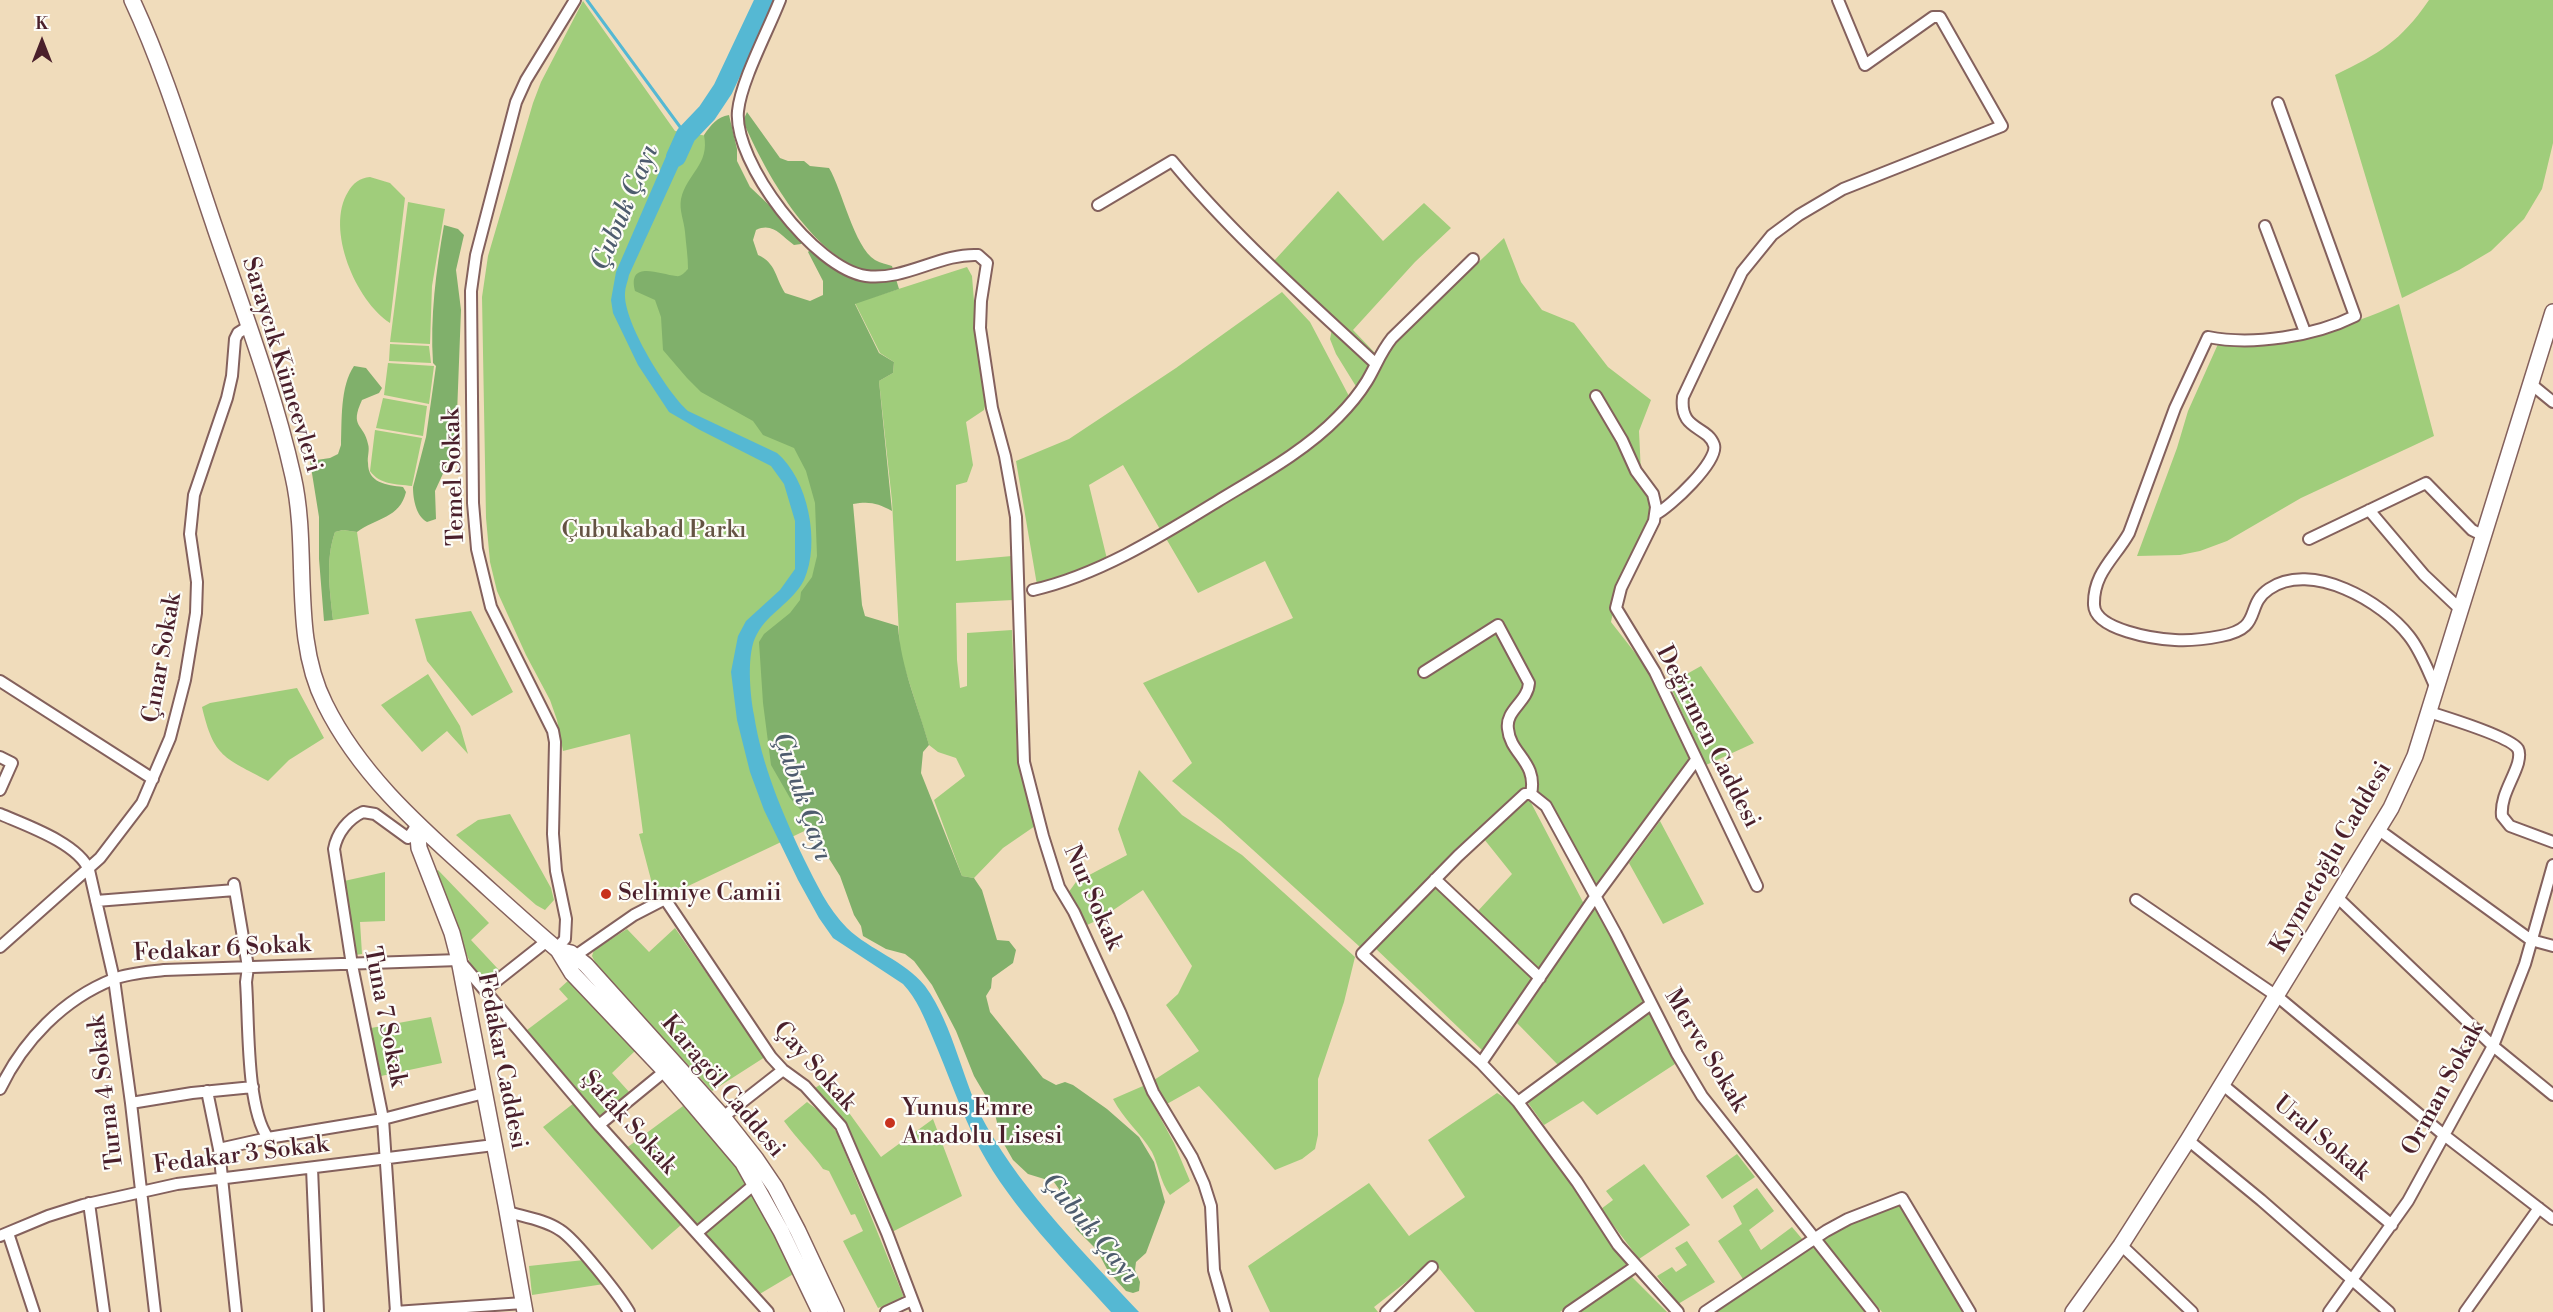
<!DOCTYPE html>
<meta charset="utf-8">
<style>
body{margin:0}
#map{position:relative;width:2553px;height:1312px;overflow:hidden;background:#f0dcbb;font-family:"Libre Bodoni",serif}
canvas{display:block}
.north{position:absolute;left:12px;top:12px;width:60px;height:60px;-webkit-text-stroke:4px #fdfcf7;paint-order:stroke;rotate:0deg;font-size:16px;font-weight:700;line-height:24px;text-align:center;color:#4a1f2b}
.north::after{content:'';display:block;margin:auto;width:21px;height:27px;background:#4a1f2b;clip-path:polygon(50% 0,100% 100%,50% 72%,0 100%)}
</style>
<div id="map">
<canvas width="2553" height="1312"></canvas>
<div class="north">K</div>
</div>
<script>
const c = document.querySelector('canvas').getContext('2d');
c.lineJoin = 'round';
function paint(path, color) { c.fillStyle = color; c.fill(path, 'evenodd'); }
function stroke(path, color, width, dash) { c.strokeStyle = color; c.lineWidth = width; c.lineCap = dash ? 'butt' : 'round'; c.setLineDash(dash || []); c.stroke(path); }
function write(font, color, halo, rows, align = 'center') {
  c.font = font + ' "Libre Bodoni",serif'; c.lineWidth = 4.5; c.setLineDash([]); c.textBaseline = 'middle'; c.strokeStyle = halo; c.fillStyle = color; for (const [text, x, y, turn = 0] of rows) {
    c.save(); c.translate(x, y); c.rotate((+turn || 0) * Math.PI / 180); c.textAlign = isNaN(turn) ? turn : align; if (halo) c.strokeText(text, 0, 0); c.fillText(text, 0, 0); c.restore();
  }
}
const green = new Path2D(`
 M2429 0H2553V143L2542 189 2524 219 2491 251 2459 270 2402 298 2335 75C2380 53 2400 42 2429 0Z
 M583 1 675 131 708 136 809 438 824 557 815 826 667 896 655 895 639 834 643 833 630 734 563 751 557 720 550 700 526 655 497 591 490 562 486 518 482 297 488 256 533 103 541 82Z
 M370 177 390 183 405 198 390 323C356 301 325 229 348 192 353 183 360 178 370 177Z
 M1338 191 1383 241 1424 203 1451 228 1415 262 1353 330 1375 353 1357 388 1336 354 1330 339 1333 324 1273 262Z
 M408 202 445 209 432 286 430 344 390 342Z
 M1504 238 1521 282 1542 310 1574 323 1608 367 1651 400 1639 431 1641 473 1650 498 1651 513 1646 531 1617 593 1611 622 1650 672 1687 747 1689 763 1595 891 1549 805 1540 794 1526 788 1360 947 1220 820 1172 781 1192 763 1143 683 1293 618 1265 561 1198 593 1164 535 1342 418 1386 350Z
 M967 267 972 276 976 327 986 402 984 410 966 422 973 465 967 482 956 485V561L1012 556 1013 600 956 603 957 660 960 688 967 686V633L1012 630 1017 751 1035 826 1003 848 974 878 962 876 934 800 965 776 956 758 938 752 929 745 900 653 892 501 879 381 893 373 894 362 880 353 855 303Z
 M1282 292 1310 322 1350 398 1320 428 1287 452 1198 510 1161 531 1123 465 1089 485 1107 559 1080 573 1037 585 1016 461 1069 439 1176 368Z
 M2399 304 2434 436 2301 498 2227 541 2200 551 2180 555 2137 556 2177 448 2188 411 2218 344C2279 346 2344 329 2399 304Z
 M390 344 429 346 431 363 389 361Z
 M388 363 434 366 429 404 384 395Z
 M383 398 427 406 423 436 376 428Z
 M375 430 422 438 412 486C396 484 380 485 370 471Z
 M343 530 357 532 369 614 333 620C330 590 325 561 335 532Z
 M471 611 513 692 472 716 427 661 415 619Z
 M1701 666 1754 743 1706 765 1669 684Z
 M428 674 460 726 468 754 447 731 422 752 381 705Z
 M297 688 324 738 289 760 268 781C224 757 214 758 202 707L210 703Z
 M1139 770 1182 815 1242 855 1355 957 1344 1002 1318 1079V1135L1315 1149 1302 1159 1275 1170 1199 1086 1165 1105 1154 1080 1199 1051 1166 1005 1178 994 1192 966 1143 890 1100 919 1087 925 1068 893 1076 882 1127 855 1118 829Z
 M1528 797 1584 904 1540 973 1477 912 1512 874 1484 839Z
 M510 814 551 888 554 900 545 910 536 905 456 835 478 820Z
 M1660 821 1704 904 1663 924 1629 863Z
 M438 870 489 923 471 940 499 970 484 981 472 967 432 875Z
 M385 872V921L360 922 362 954 355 955 344 881Z
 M1435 887 1505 954 1534 977 1510 1016 1483 1051 1373 946Z
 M1594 907 1647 1003 1559 1066 1517 1023Z
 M675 928 765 1057 712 1091 597 966 592 956 594 950 627 929 649 952Z
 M570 979 635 1051 612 1073 630 1093 599 1119 527 1030 568 999 559 989Z
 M1649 1010 1675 1064 1597 1115 1583 1101 1544 1125 1526 1100Z
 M431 1017 442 1063 381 1076 371 1028Z
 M826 1081 881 1157 933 1119 962 1196 892 1232 848 1127 815 1088Z
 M1143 1086 1174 1143 1190 1181 1170 1195C1160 1182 1159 1166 1152 1152 1140 1132 1124 1120 1113 1099Z
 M1497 1093 1513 1103 1628 1263 1560 1312H1475L1433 1261 1374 1307 1378 1312H1270L1248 1266 1369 1183 1409 1236 1465 1197 1428 1140Z
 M807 1102 823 1114 837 1133 903 1295 902 1299 878 1308 843 1241 863 1231 855 1214 851 1215 829 1171 823 1169C812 1153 796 1138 784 1121Z
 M574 1103 681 1225 652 1250 543 1127Z
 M683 1106 732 1161 747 1185 698 1228 625 1149Z
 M1737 1154 1755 1177 1722 1199 1706 1176Z
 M1644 1164 1690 1225 1639 1259 1601 1209 1613 1200 1606 1191Z
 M1757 1188 1774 1211 1749 1230 1761 1250 1792 1227 1803 1240 1743 1279 1718 1241 1742 1224 1733 1206Z
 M754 1190 795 1273 758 1295 704 1233Z
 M1899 1203 1966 1312H1882L1824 1241 1823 1238 1836 1228Z
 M1687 1241 1715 1282 1678 1304 1657 1276 1672 1267 1676 1272 1687 1265 1675 1248Z
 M1812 1246 1868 1312H1714Z
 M584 1260 604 1284 532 1295 529 1266Z
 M1629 1274 1667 1312H1575Z`);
const forest = new Path2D(`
 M747 112 780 158 788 161H804L810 166 829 168C842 189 854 247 875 260 880 263 887 264 892 266L899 289 855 304 879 353 894 362 893 373 879 381 892 511C878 503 869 501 853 504L862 605 865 616 898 626C901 668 918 705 929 745L923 752 921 773 962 876 974 878 982 890 997 940 1009 941 1016 950 1013 963 992 978 991 988 986 996 990 1012 1043 1078 1056 1085 1065 1082 1073 1085 1107 1109 1139 1137 1154 1162 1165 1202 1146 1253 1136 1262 1135 1270 1140 1282 1139 1291 1133 1293 1126 1291 1108 1271 1097 1250 1076 1229 1068 1202 1054 1182 1028 1174 1013 1160 1001 1139 994 1110 974 1076 956 1031 932 985 914 961 905 954 886 949 863 936 861 926 854 915 840 876 828 857 807 836 805 815 790 798 771 765 763 703 759 642 764 634 790 613 800 600 801 592 812 577 817 556 815 503 806 471 794 448 763 435 753 421 701 392 687 378 663 350 661 317 655 300 635 291C627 259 661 275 676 276 681 277 684 273 688 269 688 257 686 244 685 232 684 220 679 211 681 199 687 173 710 165 704 135 711 125 717 117 729 115L737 149V161L750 187 805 239 801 244 794 245C781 236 773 222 756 230L753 240 758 255C776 263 775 277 785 293L810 301 823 295V281L808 252 812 248C836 269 837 275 871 279L868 273C810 253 766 174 743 121Z
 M444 225 458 229 464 235 456 270 461 310 457 414 452 454 435 491 436 519 427 522C416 516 413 499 413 487L426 437 436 366 433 363C430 317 436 271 444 225Z
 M354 366 366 368 382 388 379 393 362 400C349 428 364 423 368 444 370 450 367 457 368 463 368 483 386 485 403 487L406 492C400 518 376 518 357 532L343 530 335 532C325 561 330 590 333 620L324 621 319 559V517L310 461 330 458 338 454 341 445C342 421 340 386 354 366Z`);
const water = new Path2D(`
 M677 131 692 137 629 275C628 281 625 287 625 293 623 322 667 392 688 411L777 453C808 479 821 543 804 580 793 602 768 613 757 634 746 652 750 695 754 715 762 766 782 812 804 859 816 883 828 909 847 928 871 951 904 960 925 986 955 1027 962 1083 987 1127 1024 1193 1087 1256 1139 1312H1111C1067 1263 1011 1207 980 1149 961 1112 948 1073 932 1036 924 1017 917 999 903 984L833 938 819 918 798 880 764 810 750 772 737 720 731 672 738 636 746 621 780 590 795 569V521L784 484 771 466 700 430 669 412 638 365 613 313 611 300 616 272Z`);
const stream = new Path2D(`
 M587 0 686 135`);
const river = new Path2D(`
 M676 157 686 135 707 113 723 89 765 0`);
const street = new Path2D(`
 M780 0C768 31 741 81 738 111 733 162 815 269 866 276 905 281 940 253 978 255L987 263 981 301 980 328 992 408 1005 456 1016 517 1024 762 1043 836 1059 887 1074 912 1120 1012 1153 1092 1192 1157 1204 1184 1211 1206 1214 1270 1226 1312
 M2278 103 2355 316C2315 336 2253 346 2208 337L2175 408 2129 533C2115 558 2093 573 2094 605 2095 630 2155 639 2175 640 2190 641 2206 639 2221 636 2264 628 2244 606 2269 589 2311 560 2383 602 2409 636 2421 651 2428 671 2436 688
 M1098 205 1172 161C1233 235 1305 298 1376 364
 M2265 226 2305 332
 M2531 384 2553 402
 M1596 396 1622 440 1636 471 1653 494 1656 507 1654 521 1621 588 1616 608 1655 672 1757 886
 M2369 510 2424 575 2461 610
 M1656 514C1670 507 1719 461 1714 445 1707 425 1679 431 1683 397L1742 272 1772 235 1799 215 1843 189 2002 126 1940 17H1933L1865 65 1838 0
 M2309 539 2426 483 2472 530 2484 536
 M1033 590C1099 575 1161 536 1218 501 1259 476 1305 451 1338 417 1349 406 1359 394 1367 381 1376 366 1380 353 1392 338L1473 259
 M1424 672 1498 625 1529 683C1528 702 1505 710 1508 729 1510 754 1538 762 1531 794
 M0 681 153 779
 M2429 712C2445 717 2511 737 2518 749 2520 753 2519 759 2518 763 2513 780 2500 797 2502 816L2510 826 2553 842
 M0 757 12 763 0 790
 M1531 794H1525L1458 856 1362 954 1481 1063 1518 1102 1577 1182 1618 1245 1678 1312
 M1531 794 1546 806 1616 934 1677 1054 1702 1096 1873 1312
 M0 814C25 825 78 843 89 870L114 979 131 1103 155 1312
 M2379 830 2531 940 2553 946
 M1435 879 1540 978
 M234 884 248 967 246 982C249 1021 246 1108 268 1138
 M2338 898 2493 1046 2553 1095
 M2136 900 2278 997 2444 1135 2553 1219
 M96 901 235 890
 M0 947 100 858 142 803 170 738 185 680 196 613 197 582 190 534 194 495 227 398 232 376 235 339 238 333 249 326
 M556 949 565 939 566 919 556 871 553 834 555 742 553 731 491 607 477 549 473 503 471 291 476 255 516 102 526 80 575 0
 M575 956 634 915 665 899 771 1057 783 1070 805 1086 841 1126 887 1233 917 1312
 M485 990 547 941
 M1481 1063 1595 897 1696 760
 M2223 1085 2392 1225
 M0 1089C23 1041 63 999 114 979 129 973 147 972 164 970L459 960 599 1125 768 1312
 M207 1091 219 1149 236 1312
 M1518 1102 1651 1004
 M131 1103 192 1093 253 1087
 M723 1117 783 1070
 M599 1125 665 1071
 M2188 1140 2261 1200 2389 1312
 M219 1149 268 1138 383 1119 484 1093
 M312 1168 318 1312
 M89 1203 104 1312
 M508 1212C525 1217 545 1220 560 1230 575 1239 620 1296 629 1312
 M698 1232 756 1183
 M8 1233 34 1312
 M0 1236 48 1216 83 1205 177 1184 494 1145
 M2121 1245 2192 1312
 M395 1312 523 1303
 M396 1312 383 1119 352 965 334 849C337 833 348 819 363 812L375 814 408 838 417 825
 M886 1312 912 1300
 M1386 1312 1432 1267
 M1569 1312 1636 1266
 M1705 1312 1826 1231 1848 1219 1902 1198 1970 1312
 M2329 1312 2408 1201 2493 1046 2525 964 2553 865
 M2465 1312 2539 1208`);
const secondary = new Path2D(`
 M132 0C166 73 189 152 215 228 243 310 274 391 293 476 310 550 290 635 325 704 358 771 414 822 469 871 498 897 527 924 558 950L572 973 665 1071 743 1163 781 1231 820 1312
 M417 825 419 848 452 933 459 960 506 1205 525 1312
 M558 950 571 953 586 965 723 1117 756 1159 775 1187 798 1231 836 1312
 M2073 1312 2121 1245 2188 1140 2391 808 2415 756 2553 312`);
const markers = [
 [606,894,6,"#c8321e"],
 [890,1123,6,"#c8321e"]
];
const streetNames = [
 ["Saraycık Kümeevleri",281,365,73],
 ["Temel Sokak",455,477,-92],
 ["Çınar Sokak",163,658,-80],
 ["Değirmen Caddesi",1707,737,63],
 ["Kıymetoğlu Caddesi",2332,858,-60],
 ["Nur Sokak",1092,898,66],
 ["Fedakar 6 Sokak",222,950,-3],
 ["Tuna 7 Sokak",384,1017,79],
 ["Merve Sokak",1705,1051,59],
 ["Fedakar Caddesi",501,1061,79],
 ["Çay Sokak",814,1067,48],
 ["Karagöl Caddesi",722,1087,50],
 ["Orman Sokak",2444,1089,-62],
 ["Turna 4 Sokak",107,1092,-97],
 ["Şafak Sokak",628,1123,48],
 ["Ural Sokak",2321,1139,40],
 ["Fedakar 3 Sokak",241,1156,-7]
];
const parkNames = [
 ["Çubukabad Parkı",654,531]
];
const poiNames = [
 ["Selimiye Camii",618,894],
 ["Yunus Emre",902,1109],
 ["Anadolu Lisesi",902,1137]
];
const waterNames = [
 ["Çubuk Çayı",626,208,-67],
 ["Çubuk Çayı",801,797,71],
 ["Çubuk Çayı",1089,1229,50]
];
paint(green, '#a0cd7b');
paint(forest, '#80b06b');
paint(water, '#55b8d3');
stroke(stream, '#55b8d3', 3);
stroke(river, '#55b8d3', 20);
stroke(street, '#84615d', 14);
stroke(secondary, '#84615d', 18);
stroke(street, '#fff', 10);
stroke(secondary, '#fff', 15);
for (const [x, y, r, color] of markers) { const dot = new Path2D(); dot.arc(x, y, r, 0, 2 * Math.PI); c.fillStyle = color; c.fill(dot); stroke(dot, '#fdfcf7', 2); }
write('24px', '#4a1f2b', '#fdfcf7', streetNames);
write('24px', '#645343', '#fdfcf7', parkNames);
write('24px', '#4a1f2b', '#fdfcf7', poiNames, 'left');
write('italic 26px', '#4e5c6e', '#fdfcf7', waterNames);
</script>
